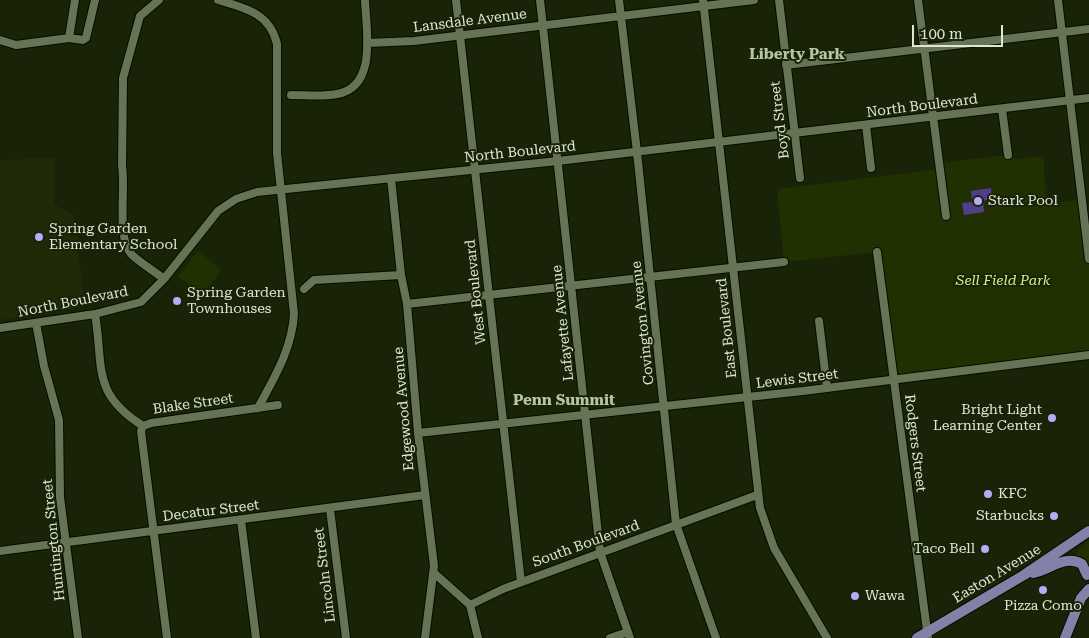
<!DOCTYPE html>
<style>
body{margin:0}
#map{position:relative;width:1089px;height:638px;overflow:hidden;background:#192307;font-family:"Roboto Serif",serif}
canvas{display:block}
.scale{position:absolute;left:912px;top:25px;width:91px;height:22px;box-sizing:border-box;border:2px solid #dee6d5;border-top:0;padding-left:6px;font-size:15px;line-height:18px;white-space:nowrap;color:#dee6d5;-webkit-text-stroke:4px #192307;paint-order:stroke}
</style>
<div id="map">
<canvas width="1089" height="638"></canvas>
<div class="scale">100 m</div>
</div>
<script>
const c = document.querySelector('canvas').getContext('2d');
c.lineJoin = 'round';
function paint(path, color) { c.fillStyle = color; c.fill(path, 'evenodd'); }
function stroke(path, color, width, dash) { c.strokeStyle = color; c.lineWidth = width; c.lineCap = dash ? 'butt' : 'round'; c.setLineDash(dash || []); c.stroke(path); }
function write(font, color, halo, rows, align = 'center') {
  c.font = font + ' "Roboto Serif",serif'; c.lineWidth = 4; c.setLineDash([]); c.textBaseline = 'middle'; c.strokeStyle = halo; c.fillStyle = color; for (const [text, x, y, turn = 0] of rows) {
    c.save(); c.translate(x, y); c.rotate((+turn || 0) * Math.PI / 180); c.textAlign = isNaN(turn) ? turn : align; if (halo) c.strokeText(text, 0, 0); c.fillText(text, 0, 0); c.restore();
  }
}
const built = new Path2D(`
 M54 158V204L74 216 85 306 0 320V160Z`);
const green = new Path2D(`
 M1008 155 1015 159 1043 156 1047 204 1082 199 1089 259V356L895 384 877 252 784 262 777 189 940 169V163Z
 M198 251 222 270 202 295 178 276Z
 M1089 540V564L1088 566 1080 558 1073 556Z`);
const water = new Path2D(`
 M991 188 992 199 983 201 984 212 964 215 962 203 972 202 971 191Z`);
const minor = new Path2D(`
 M159 0 140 16 123 78 122 166C126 189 116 239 132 255 142 264 154 271 164 279
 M218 0C245 8 270 13 277 44V153L294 314C292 349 274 378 258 408
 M456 0 521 582
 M540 0 600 552 630 638
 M619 0 637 152 676 524 716 638
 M703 0 760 508 774 548 827 638
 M779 0 800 178
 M918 0 946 216
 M1058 0 1089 259
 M69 38 75 0
 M0 40 16 45 69 38 83 40 86 38 95 0
 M367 43 414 41 754 0
 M786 65 1089 29
 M291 95C306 95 322 97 337 94 378 87 366 29 365 0
 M1002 109 1008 155
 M866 125 871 168
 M391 178 401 275 407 304 418 433 434 566 425 638
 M877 252 928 638
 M304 289 314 280 401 275
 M407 304 784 262
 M95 314C104 368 91 393 143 426
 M819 321 827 388
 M36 323 44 366 59 420 60 497 78 638
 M0 328 95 314 141 302 164 279 218 211 236 199 257 192 558 161 1089 98
 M143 426 141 431 167 638
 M143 426 151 423 278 405
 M418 433 803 391 1089 355
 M330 509 346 638
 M241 520 256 638
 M0 551 425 495
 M434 573 470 605 478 638
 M470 605 503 589 757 495
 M610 638 628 632`);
const major = new Path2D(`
 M1033 573C1050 570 1065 554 1082 564L1087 575
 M917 638 1024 575 1089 531
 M1065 638 1081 598 1089 589`);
const markers = [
 [978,201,5,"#b8abf7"],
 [39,237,5,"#b8abf7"],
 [177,301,5,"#b8abf7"],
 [1052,418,5,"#b8abf7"],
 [988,494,5,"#b8abf7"],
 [1054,516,5,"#b8abf7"],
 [985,549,5,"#b8abf7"],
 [1043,590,5,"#b8abf7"],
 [855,596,5,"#b8abf7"]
];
const streetNames = [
 ["Lansdale Avenue",470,21,-7],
 ["North Boulevard",922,106,-7],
 ["Boyd Street",780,120,-97],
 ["North Boulevard",520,152,-6],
 ["West Boulevard",476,292,-96],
 ["North Boulevard",73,302,-11],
 ["Lafayette Avenue",563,323,-96],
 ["Covington Avenue",643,323,-96],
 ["East Boulevard",727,328,-96],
 ["Lewis Street",797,379,-7],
 ["Blake Street",193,404,-8],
 ["Edgewood Avenue",404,409,-95],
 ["Rodgers Street",915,443,83],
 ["Decatur Street",211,511,-7],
 ["Huntington Street",54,540,-96],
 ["South Boulevard",586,544,-20],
 ["Easton Avenue",997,574,-31],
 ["Lincoln Street",325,575,-97]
];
const poiNames = [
 ["Stark Pool",988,201],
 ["Spring Garden",49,229],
 ["Elementary School",49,245],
 ["Spring Garden",187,293],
 ["Townhouses",187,309],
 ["Bright Light",1042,410,"right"],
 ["Learning Center",1042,426,"right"],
 ["KFC",998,494],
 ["Starbucks",1044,516,"right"],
 ["Taco Bell",975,549,"right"],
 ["Wawa",865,596],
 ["Pizza Como",1043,606,"center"]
];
const parkNames = [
 ["Sell Field Park",1003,281]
];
const neighbourhoodNames = [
 ["Liberty Park",797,55],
 ["Penn Summit",564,401]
];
paint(built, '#1f2b08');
paint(green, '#213001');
paint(water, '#503e8a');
stroke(minor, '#050c00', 10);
stroke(major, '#050c00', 12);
stroke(minor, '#667355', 8);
stroke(major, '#8580a7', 10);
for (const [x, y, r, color] of markers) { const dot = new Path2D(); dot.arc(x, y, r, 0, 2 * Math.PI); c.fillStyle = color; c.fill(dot); stroke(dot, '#192307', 2); }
write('14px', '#dee6d5', '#192307', streetNames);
write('14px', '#dee6d5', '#192307', poiNames, 'left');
write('italic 14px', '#caf682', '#192307', parkNames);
write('bold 15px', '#b7c5a4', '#192307', neighbourhoodNames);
</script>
